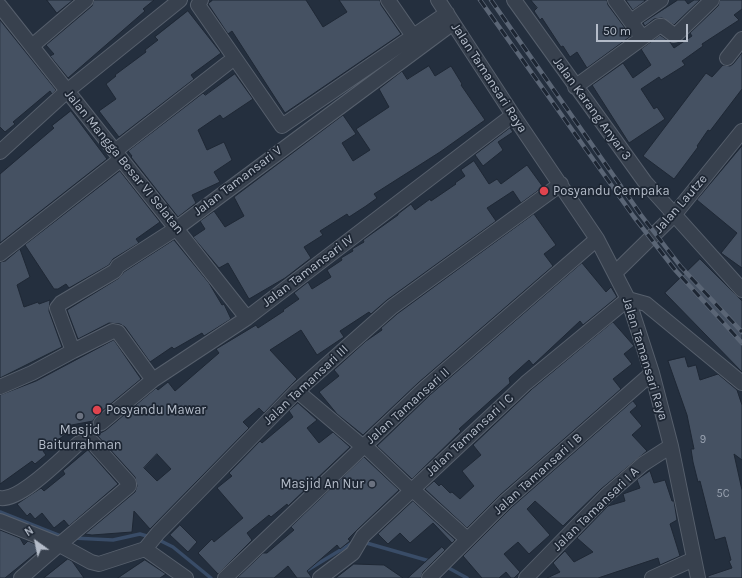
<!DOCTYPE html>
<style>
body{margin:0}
#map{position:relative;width:742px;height:578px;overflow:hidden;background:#242f3e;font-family:Karla,sans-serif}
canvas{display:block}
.north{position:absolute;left:16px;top:522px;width:40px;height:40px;-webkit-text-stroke:3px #1d2633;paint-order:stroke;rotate:327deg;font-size:11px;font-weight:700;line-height:16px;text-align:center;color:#b4bcc9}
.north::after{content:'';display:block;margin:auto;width:14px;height:18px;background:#b4bcc9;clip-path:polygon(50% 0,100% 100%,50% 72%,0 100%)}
.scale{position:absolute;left:596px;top:24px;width:92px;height:18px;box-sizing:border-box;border:2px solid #b4bcc9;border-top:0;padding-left:5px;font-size:12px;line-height:14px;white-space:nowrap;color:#b4bcc9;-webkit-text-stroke:3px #1d2633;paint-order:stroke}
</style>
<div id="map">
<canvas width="742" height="578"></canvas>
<div class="north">N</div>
<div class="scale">50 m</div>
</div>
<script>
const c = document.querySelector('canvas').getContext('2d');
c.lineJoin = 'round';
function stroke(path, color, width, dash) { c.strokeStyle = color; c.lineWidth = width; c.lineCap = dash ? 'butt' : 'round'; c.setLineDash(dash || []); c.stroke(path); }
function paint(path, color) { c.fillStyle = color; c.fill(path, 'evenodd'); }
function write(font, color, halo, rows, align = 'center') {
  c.font = font + ' Karla,sans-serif'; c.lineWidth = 3.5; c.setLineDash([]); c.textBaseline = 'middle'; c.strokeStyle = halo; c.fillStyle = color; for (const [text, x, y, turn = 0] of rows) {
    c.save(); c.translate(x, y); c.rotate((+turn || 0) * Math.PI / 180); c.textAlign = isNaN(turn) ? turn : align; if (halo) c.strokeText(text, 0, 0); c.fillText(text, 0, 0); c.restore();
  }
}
const stream = new Path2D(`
 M0 512 63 537
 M73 538 113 540 140 534 150 537
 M157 539 173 547 211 578
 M363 542 440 564
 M445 566 467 578
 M306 571 352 543`);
const building = new Path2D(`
 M47 0H73L57 13Z
 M94 0H154L143 9 145 11 68 78 50 56 54 54 46 45 92 6Z
 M213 0H306L323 27 347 12 339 0H380L381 5 401 34 285 113 232 31 228 34 208 4Z
 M531 0H607L608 5 631 36 587 68 577 52 570 57 563 46 561 47 542 18 540 20 534 11 537 8Z
 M626 0H644L645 1 633 10Z
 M678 0H685L688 4 694 0H700L674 25 662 18 654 19 645 26 643 23Z
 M720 0H742V9L734 15 739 20 702 44 703 46 682 61 685 65 661 80 659 77 641 89 654 109 657 107 665 119 629 143 592 85 623 63 633 78 651 65 641 49 660 35 670 42 674 48 692 36 690 33 718 6Z
 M188 11 221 53 191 75 194 79 119 137 99 111 116 99 106 84 116 76 115 75 146 52 145 50 158 40 155 37Z
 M0 20 56 90 52 94 50 91 13 122 15 124 5 132 0 127Z
 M742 53V89L710 131 708 130 697 146 698 147 674 179 643 156 706 73 712 77 723 65 730 66 733 64Z
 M429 66 435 76 451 66 462 84 461 85 485 120 440 152 374 194 377 198 366 206 349 217 347 214 320 231 323 235 304 247 311 258 285 278 249 299 228 263 219 268 193 237 205 229 200 221 214 211 225 227 244 216 234 197 343 115 356 134 342 143 353 161 370 150 356 129 389 107 379 89 402 71 407 79Z
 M235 74 253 99 223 119 220 115 198 130 207 150 224 142 232 160 214 172 220 182 192 195 196 203 178 217 131 157 132 156 128 151 203 93 205 95Z
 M71 111 107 159 0 243V174L54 128 52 126Z
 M510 128 513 132 498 142 503 150 483 166 475 155Z
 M742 146V268L721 253 737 233 697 200Z
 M474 161 489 184 497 179 501 184 527 165 543 187 521 203 513 191 487 208 496 221 387 300 371 314 369 312 340 331 344 337 317 355 301 330 270 350 297 379 264 413 259 408 243 422 249 428 150 529 134 511 132 532 92 535 85 534 135 492 137 486 135 477 97 435 106 430 156 388 158 390 168 382 175 391 219 353 216 349 256 325 258 328 284 311 283 310 299 299 294 293 308 282 312 289 331 277 327 270 342 260 341 258 353 251 352 249 364 242 363 240 398 215V214L411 204 415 210 430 199 431 201 456 184 455 183 465 176 461 170ZM157 454 171 469 157 481 144 468Z
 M120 171 160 222 136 239 139 243 113 259 109 265 69 288 66 284 58 289H54L25 245Z
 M534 214 556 245 544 254 553 266 418 383 363 435 337 414 319 392 339 376 334 370 366 341 382 330 381 328 397 314Z
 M174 240 209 283 222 305 224 304 231 319 204 336 202 333 174 349 172 347 150 362 125 327 120 324 109 323 78 339 67 310 119 278 124 272Z
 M20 249 30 277 17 285 24 307 38 302 39 304 50 300 49 311 62 347 0 378V262L5 261Z
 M700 259 742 301V372L665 293Z
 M582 263 606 292 611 287 617 297 583 325 580 321 533 365 529 360 509 378 510 383 459 429 461 431 412 479 377 446 430 395Z
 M613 322 634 346 624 354 632 364 613 379 621 389 500 495 467 528 425 489 434 481 439 486 441 484 450 493 452 492 460 499 474 486 462 471 481 455 473 445 532 389Z
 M114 340 141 379 96 416 93 421 66 426 70 431 43 451 46 455 35 464 32 461 0 484V395L36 381Z
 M685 357 688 367 696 365 700 380 718 374 737 390 742 405V460L734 454 742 490V578H708V576L732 568 729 561 731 560 725 537 715 540 700 481 698 482 693 462 691 449H694L687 415 668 361Z
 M633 401 637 406 630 412 642 426 632 435 647 451 601 489 563 526 535 501 527 509 550 535 529 554 518 542 504 554 520 572 514 578H511L506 572 499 578H482L463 556 512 507Z
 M298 403 317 420 307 428 319 443 333 432 350 447 288 506 287 504 271 517 269 515 247 533 252 540 218 574 198 553 212 539 214 542 243 518 217 488 232 476 229 473 260 441 262 443 293 417 289 411Z
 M88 450 118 484 69 526 64 520 54 528 42 513 35 519 30 513 27 516 17 504 41 488 44 491 65 474 63 471Z
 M364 457 399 490 357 530 348 539 350 541 340 549 337 545 307 571 312 578H297L288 566 274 578H237L263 553H267L294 530 291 527Z
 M650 471 654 483 665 480 672 501H674L677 520 670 524 680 556 660 565 658 558 598 578H547L560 572 553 563 565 551 574 562 593 552 577 538 608 506 625 501 623 494 640 488 637 480Z
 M413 501 455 540 452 543 433 523 410 543 400 533 388 544 378 534Z
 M180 525 197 542 188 552 170 535Z
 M0 530 20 538 24 545 28 541 43 547 5 578H0Z
 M442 547 445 550 423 572 421 578H408Z
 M68 559 72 561 84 578H44Z
 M145 560 166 574 160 578H118Z
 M354 564 384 565 403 578H336Z`);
const minorTunnel = new Path2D(`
 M79 443 101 423`);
const minor = new Path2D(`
 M201 0 198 5 282 126 447 13
 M388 0 413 36
 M438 0 513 115 597 239 628 299 652 373 671 446 698 578
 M514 0 645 182 742 290
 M615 0 642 37
 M0 6 247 318
 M631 21 661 0
 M32 46 86 0
 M727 58 742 39
 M575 87 659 26H662L674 35 677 34 712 0
 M115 151 228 63
 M0 152 67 91 180 0
 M0 254 121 159
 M615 273 674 215 742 131
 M628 299 646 304 742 383
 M73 351 57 308 61 303 115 271 118 266 177 228 453 23
 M0 387 32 373 73 351 113 331 118 332 153 380
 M297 391 361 445H364L412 491
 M101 423 153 380 247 318 513 115
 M413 490 467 539
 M0 498C20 502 64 456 79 443
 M0 521 58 544 91 562 99 564 145 549 158 533 297 391 392 307 561 184
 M145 549 186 578
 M21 578C56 546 93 517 129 486V483L92 442
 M225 578 424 389 597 239
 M320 578 353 553 363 536 526 383 628 299
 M429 578 506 501 652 373
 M526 578 607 495 643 464 671 446
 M652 578 694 559`);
const rail = new Path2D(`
 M480 0 634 217 676 271 742 343
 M491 0 641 215 681 267 742 332`);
const markers = [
 [544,191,5,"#e0444e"],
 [97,410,5,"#e0444e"],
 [80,416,4,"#6b7280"],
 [372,484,4,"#6b7280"]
];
const numberNames = [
 ["9",703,440],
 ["5C",723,494]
];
const streetNames = [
 ["Jalan Tamansari Raya",489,78,57],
 ["Jalan Karang Anyar 3",592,109,54],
 ["Jalan Mangga Besar VI Selatan",124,162,51],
 ["Jalan Tamansari V",238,181,-37],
 ["Jalan Lautze",681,204,-49],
 ["Jalan Tamansari IV",308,271,-37],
 ["Jalan Tamansari Raya",645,359,73],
 ["Jalan Tamansari III",306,385,-43],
 ["Jalan Tamansari II",408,406,-42],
 ["Jalan Tamansari I C",470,435,-43],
 ["Jalan Tamansari I B",538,474,-42],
 ["Jalan Tamansari I A",596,509,-44]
];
const poiNames = [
 ["Posyandu Cempaka",553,191],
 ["Posyandu Mawar",106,410],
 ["Masjid",80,430,"center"],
 ["Baiturrahman",80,445,"center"],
 ["Masjid An Nur",364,484,"right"]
];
stroke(stream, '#394c67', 3.5);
paint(building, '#455162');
stroke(building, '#1f2835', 1);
stroke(minorTunnel, '#3a4453', 14, [14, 7]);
stroke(minor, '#565f6c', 16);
stroke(minor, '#38414e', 14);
stroke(rail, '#5a6575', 4.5);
stroke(rail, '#1d2633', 3, [9]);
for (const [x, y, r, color] of markers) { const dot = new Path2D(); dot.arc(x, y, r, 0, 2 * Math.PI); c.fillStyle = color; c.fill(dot); stroke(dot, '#1d2633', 1.5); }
write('11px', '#98a1af', null, numberNames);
write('13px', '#b4bcc9', '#1d2633', streetNames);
write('13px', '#b4bcc9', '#1d2633', poiNames, 'left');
</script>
